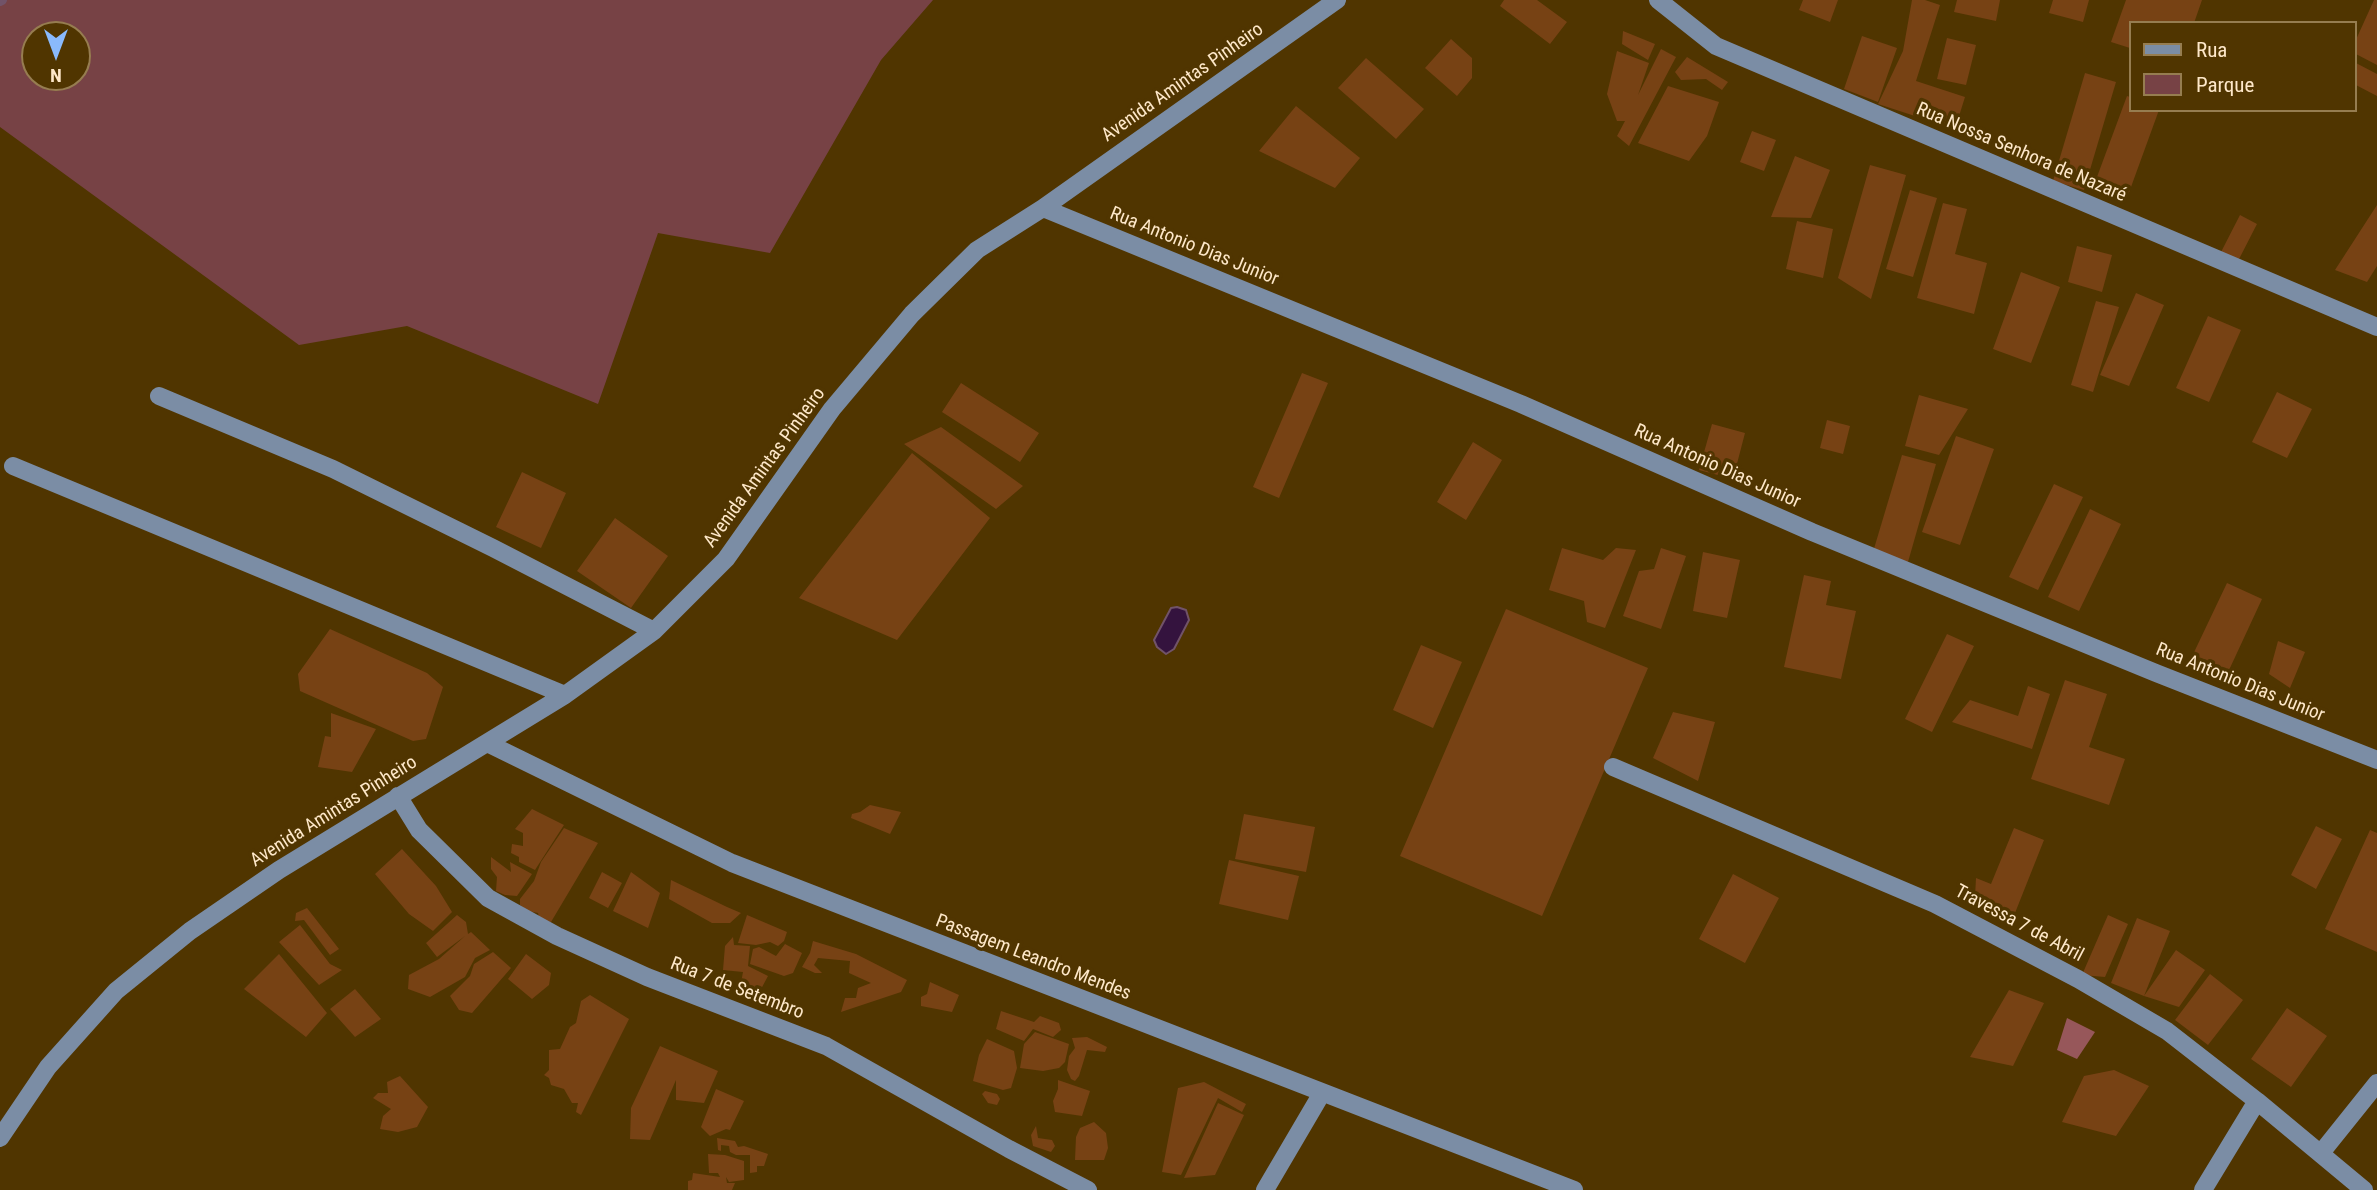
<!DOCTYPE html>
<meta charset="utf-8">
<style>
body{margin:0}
#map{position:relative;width:2377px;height:1190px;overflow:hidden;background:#503500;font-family:"Roboto Condensed",sans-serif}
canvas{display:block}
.legend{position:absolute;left:2129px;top:21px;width:228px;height:91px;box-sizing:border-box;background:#503500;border:2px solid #967d50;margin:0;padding:9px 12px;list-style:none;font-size:21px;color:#fee8c9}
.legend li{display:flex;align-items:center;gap:14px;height:35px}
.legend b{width:35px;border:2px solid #967d50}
.north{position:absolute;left:21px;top:21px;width:70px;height:70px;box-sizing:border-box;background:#503500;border:2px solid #967d50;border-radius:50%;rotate:180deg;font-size:19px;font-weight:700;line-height:28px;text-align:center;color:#fee8c9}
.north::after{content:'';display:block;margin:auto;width:24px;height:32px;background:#8abafc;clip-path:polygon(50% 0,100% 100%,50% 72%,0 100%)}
</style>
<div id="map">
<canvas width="2377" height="1190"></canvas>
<ul class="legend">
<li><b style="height:9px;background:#7b8da5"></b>Rua</li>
<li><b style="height:19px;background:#774245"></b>Parque</li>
</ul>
<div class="north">N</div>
</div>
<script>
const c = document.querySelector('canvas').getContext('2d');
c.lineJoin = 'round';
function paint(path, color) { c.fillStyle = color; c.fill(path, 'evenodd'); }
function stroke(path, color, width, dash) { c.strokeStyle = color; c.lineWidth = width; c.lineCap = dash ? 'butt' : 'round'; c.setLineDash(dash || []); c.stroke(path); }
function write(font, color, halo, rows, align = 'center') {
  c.font = font + ' "Roboto Condensed",sans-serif'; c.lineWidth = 7; c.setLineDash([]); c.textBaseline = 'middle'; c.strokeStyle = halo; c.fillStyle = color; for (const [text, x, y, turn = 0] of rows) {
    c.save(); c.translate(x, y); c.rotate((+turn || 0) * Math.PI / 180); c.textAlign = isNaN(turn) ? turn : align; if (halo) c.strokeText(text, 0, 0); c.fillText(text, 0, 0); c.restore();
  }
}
const green = new Path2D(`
 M0 0H933L881 60 770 253 658 233 598 404 407 326 299 345 0 127ZM35 35H77V77H35Z`);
const forest = new Path2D(`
 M2067 1018 2095 1032 2077 1059 2057 1050Z`);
const water = new Path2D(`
 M1177 607 1186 610 1189 620 1174 649 1166 654 1157 647 1154 640 1171 608Z`);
const stream = new Path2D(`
 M0 1 2 0`);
const building = new Path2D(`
 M1504 0H1537L1567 22 1550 44 1500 6Z
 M1803 0H1838L1830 22 1799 10Z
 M1912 0H1925L1940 5 1916 81 1965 97 1955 129 1878 104 1903 51Z
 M1957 0H2000L1996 21 1954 12Z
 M2053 0H2089L2083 22 2049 13Z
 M2126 0H2202L2194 23H2130V48L2111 42Z
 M2374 0H2377V65L2354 53V44Z
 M1623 31 1655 44 1648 60 1622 44Z
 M1862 36 1897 48 1878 102 1844 89Z
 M1947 38 1976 45 1966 85 1937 79Z
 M1451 39 1472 58V78L1457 96 1425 68Z
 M1661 49 1676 57 1629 146 1617 136 1625 121H1617L1607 94 1617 51 1649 63 1638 95Z
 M1687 57 1728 82 1722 90 1706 79 1681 80 1675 72Z
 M1366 58 1424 109 1396 139 1338 88Z
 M2354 62 2377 74V96L2354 84Z
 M2085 73 2116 82 2084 190 2053 181Z
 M1668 86 1719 102 1707 136 1689 161 1638 143Z
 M2127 96 2130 97V110H2159L2127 198 2094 185Z
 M1296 106 1360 158 1335 188 1259 151Z
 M1752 131 1776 140 1764 171 1740 162Z
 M1795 156 1830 170 1811 218 1771 217Z
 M1870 165 1906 175 1871 299 1838 278Z
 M1910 190 1937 198 1913 277 1886 269Z
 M1943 203 1967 209 1955 254 1987 263 1974 314 1917 298Z
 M2377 205V266L2367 282 2335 270Z
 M2240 215 2257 224 2237 263 2220 254Z
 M1797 221 1833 229 1823 278 1786 269Z
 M2077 246 2112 255 2102 292 2068 282Z
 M2021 272 2060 287 2031 363 1993 349Z
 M2136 293 2164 305 2129 386 2100 375Z
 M2096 301 2119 307 2093 392 2071 385Z
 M2208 316 2241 330 2209 402 2176 388Z
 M1302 373 1328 383 1279 498 1253 487Z
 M961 383 1039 433 1020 462 942 412Z
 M2277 392 2312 409 2287 458 2252 442Z
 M1919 395 1968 409 1939 455 1905 446Z
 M1827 420 1850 426 1843 454 1820 448Z
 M1712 424 1745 433 1733 479 1699 470Z
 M941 427 1023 486 996 509 904 444Z
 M1956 436 1994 449 1960 545 1922 532Z
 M1473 442 1502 460 1466 520 1437 502Z
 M912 453 990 518 897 640 799 598Z
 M1902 455 1936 464 1908 562 1873 552Z
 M522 472 566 493 541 548 496 527Z
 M2054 484 2083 497 2038 590 2009 577Z
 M2090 509 2121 524 2079 611 2048 597Z
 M615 518 668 556 631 608 577 571Z
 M1562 548 1603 560 1616 548 1636 550 1605 628 1587 622 1584 601 1549 590Z
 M1661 548 1686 556 1661 629 1623 616 1639 571 1654 569Z
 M1703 552 1740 560 1727 618 1693 611Z
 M1804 575 1831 581 1826 605 1856 611 1841 679 1784 667Z
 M2227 583 2262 599 2223 683 2187 667Z
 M1506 609 1648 668 1542 916 1400 856Z
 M330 629 427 673 443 687 426 739 413 741 300 691 298 674Z
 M1947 634 1974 646 1932 732 1905 719Z
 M2278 641 2305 652 2290 688 2269 674Z
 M1421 645 1462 662 1433 728 1393 710Z
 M2065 680 2107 694 2089 747 2125 759 2109 805 2031 779Z
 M2028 686 2050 694 2032 749 1952 722 1970 700 2018 716Z
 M1673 712 1715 722 1698 781 1653 758Z
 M331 713 376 729 352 772 318 767 325 736 331 737Z
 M870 805 901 812 890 834 851 818 852 814 860 812Z
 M532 809 564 825 535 870 519 862V857L511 853 512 844 523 846V833L515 829Z
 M1244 814 1315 827 1306 872 1235 859Z
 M2316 826 2342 839 2316 889 2291 875Z
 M564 828 598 843 551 922 540 921 538 913 528 911 520 905V899L534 881 541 862Z
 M2014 828 2044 840 2015 913 1975 897 1976 878 1991 884Z
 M2370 830 2377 833V952L2325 929Z
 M402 849 436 886 452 912 433 931 409 914 375 874Z
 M491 857 511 872 510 862 532 874 517 896 505 895 496 891 497 877 491 869Z
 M1229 860 1299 876 1288 920 1219 904Z
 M602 872 622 883 608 908 589 898Z
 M631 872 660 893 648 928 613 911Z
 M1733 874 1779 898 1745 963 1699 939Z
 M671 880 727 907 741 913 730 923H712L669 899Z
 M307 908 339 949 330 955 304 920 295 921 296 913Z
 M457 915 466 922 468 934 471 932 490 950 475 958 465 977 430 997 408 989 409 975 439 959 465 936 437 957 426 943Z
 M747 915 787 932 784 941 778 946 770 942 756 945 738 943Z
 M2108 915 2128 924 2105 977 2082 975Z
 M2137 918 2170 931 2144 996 2111 983Z
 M300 925 330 964 342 970 319 985 279 942Z
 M733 937 734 945 750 946 748 966 768 976 760 991 749 995 740 988 743 972 723 970 725 946Z
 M813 941 856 954 907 980 901 992 841 1012 845 998H856L858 988 871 983 849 973 850 961 818 958 814 965 822 973H815L802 967 810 953Z
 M785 944 802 953 793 973 784 976 750 964 753 949 759 947 776 956Z
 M2176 950 2205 970 2179 1007 2144 996Z
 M493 952 511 968 472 1013 459 1010 450 996 470 976 474 964Z
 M279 954 327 1013 306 1037 244 989Z
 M526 954 551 973 549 985 532 999 508 979Z
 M2210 974 2243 1000 2208 1045 2175 1020Z
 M930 982 959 995 952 1012 921 1006V997L927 994Z
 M355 989 381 1019 355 1037 330 1009Z
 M2009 990 2044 1003 2013 1066 1970 1057Z
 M590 995 629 1019 581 1115 576 1112 578 1103H572L564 1089 551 1085 549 1078 544 1075 549 1070V1050L560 1049 570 1027 576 1023 581 1001Z
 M2287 1008 2327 1036 2291 1087 2251 1059Z
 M1001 1011 1034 1022 1040 1016 1059 1023 1061 1030 1053 1037 1033 1029 1024 1041 996 1029Z
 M1035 1032 1069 1044 1065 1062 1059 1068 1043 1071 1020 1068 1024 1044Z
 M1087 1037 1107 1047 1105 1052 1087 1050 1079 1076 1075 1081 1071 1079 1067 1070 1069 1056 1075 1048 1072 1038Z
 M987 1039 1014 1051 1017 1068 1011 1088 1003 1090 973 1081 979 1055Z
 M660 1046 718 1071 704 1103 676 1100V1080L650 1140 630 1139 631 1108Z
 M2114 1070 2149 1086 2116 1136 2062 1122 2084 1076Z
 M400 1076 428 1107 417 1127 398 1132 380 1129 383 1116 391 1109 373 1098 378 1093H388L387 1082Z
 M1058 1080 1090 1091 1082 1116 1055 1112 1053 1101 1058 1089Z
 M1204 1082 1246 1104 1242 1112 1218 1098 1181 1175 1162 1172 1178 1088Z
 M716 1089 744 1101 730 1130 726 1129 710 1136 701 1127Z
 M985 1091 997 1094 1000 1099 997 1105 988 1103 982 1094Z
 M1218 1103 1244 1115 1215 1175 1184 1178Z
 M1094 1122 1106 1133 1108 1148 1104 1160H1075L1076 1137 1080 1128Z
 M1036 1126 1038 1138 1052 1140 1055 1146 1051 1152 1033 1146 1031 1135Z
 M717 1138 735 1141 738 1147 744 1146 768 1154 764 1166H757V1172L750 1173V1155H736L730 1152 729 1146 721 1145V1151L718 1150Z
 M708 1154 725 1155 744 1161V1180L729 1182 726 1177 727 1183H735L732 1190H688V1181L692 1180 693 1173 720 1177 718 1173H709Z`);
const minor = new Path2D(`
 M1658 0 1716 46 2377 327
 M1043 208 1521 404 1812 532 2156 673 2377 760
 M159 396 333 469 493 548 654 631
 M13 466 565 695
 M487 743 732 863 1574 1190
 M1613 767 1935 904 2078 979 2167 1031 2257 1101 2364 1190
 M398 796 419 830 488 898 557 936 647 977 826 1046 1009 1149 1088 1190
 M0 1138 48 1067 116 991 190 931 279 870 565 695 654 631 726 559 832 409 912 314 977 250 1043 208 1337 0
 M2321 1153 2377 1083
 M1265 1190 1322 1093
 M2203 1190 2257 1101`);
const streetNames = [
 ["Avenida Amintas Pinheiro",1183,83,-35],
 ["Rua Nossa Senhora de Nazaré",2021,153,23],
 ["Rua Antonio Dias Junior",1194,247,22],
 ["Rua Antonio Dias Junior",1717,467,24],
 ["Avenida Amintas Pinheiro",765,468,-54],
 ["Rua Antonio Dias Junior",2240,683,22],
 ["Avenida Amintas Pinheiro",334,812,-32],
 ["Travessa 7 de Abril",2019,924,28],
 ["Passagem Leandro Mendes",1033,958,21],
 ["Rua 7 de Setembro",737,989,21]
];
paint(green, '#774245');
paint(forest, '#97575a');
paint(water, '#34133e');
stroke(water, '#715368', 2);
stroke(stream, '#715368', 10);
paint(building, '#774214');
stroke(minor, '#7b8da5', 18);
write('19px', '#fee8c9', '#503500', streetNames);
</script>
